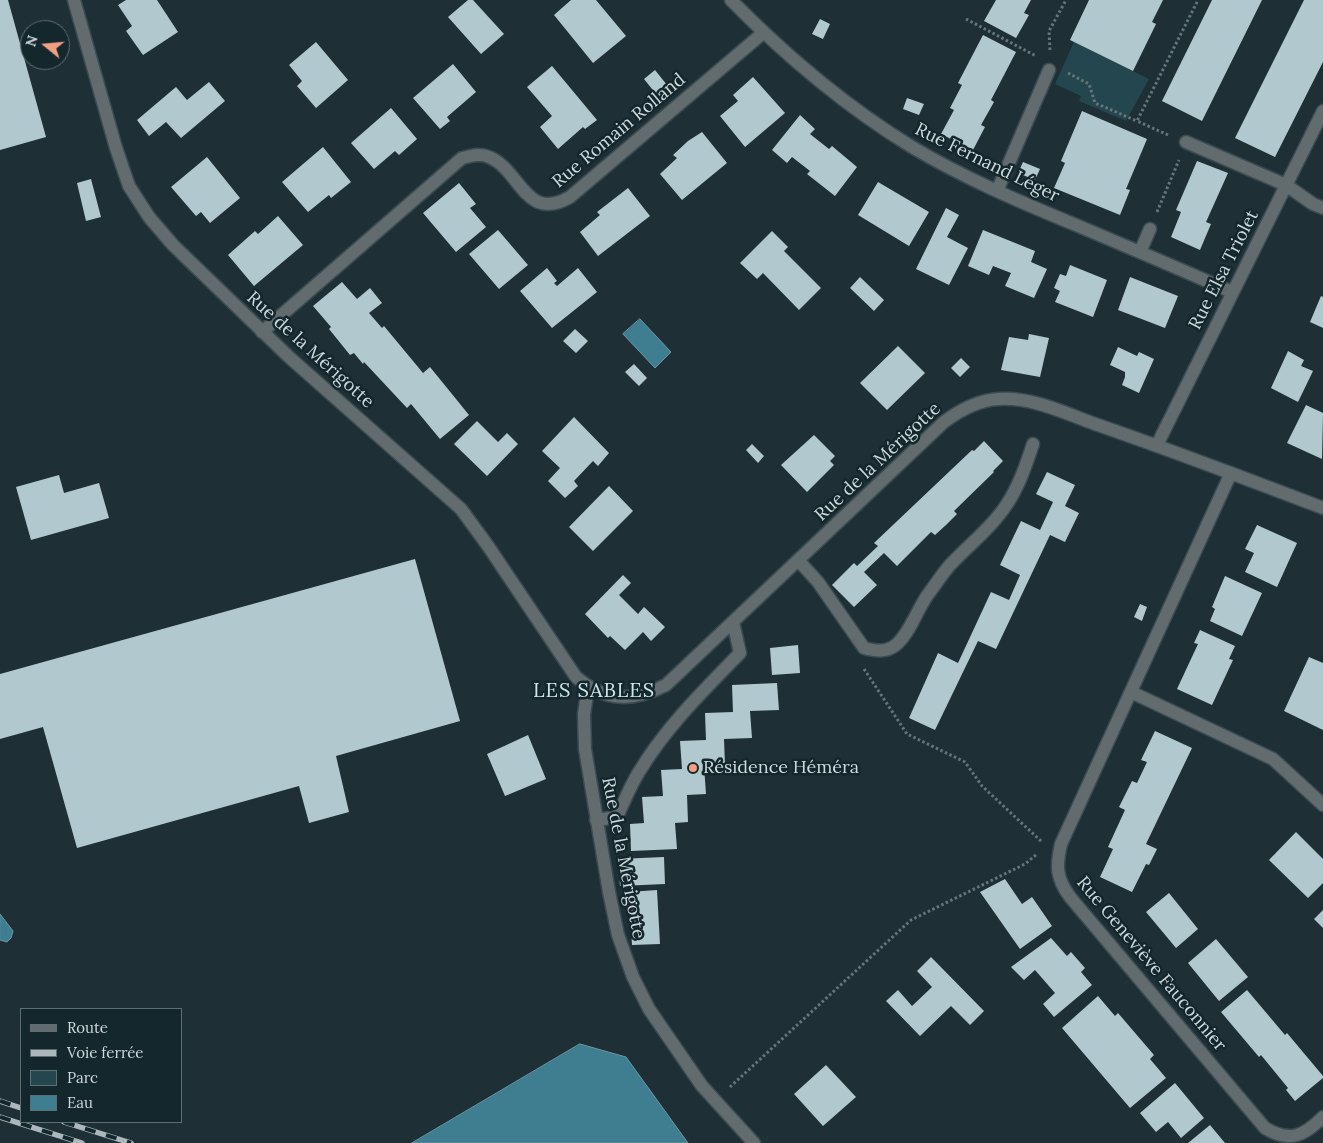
<!DOCTYPE html>
<meta charset="utf-8">
<style>
body{margin:0}
#map{position:relative;width:1323px;height:1143px;overflow:hidden;background:#1e3036;font-family:Lora,serif}
canvas{display:block}
.legend{position:absolute;left:20px;top:1008px;width:162px;height:115px;box-sizing:border-box;background:#14272c;border:1px solid #5e6e72;margin:0;padding:6px 9px;list-style:none;font-size:15px;color:#ced9dc}
.legend li{display:flex;align-items:center;gap:10px;height:25px}
.legend b{width:25px;border:1px solid #5e6e72}
.north{position:absolute;left:20px;top:20px;width:50px;height:50px;box-sizing:border-box;background:#14272c;border:1px solid #5e6e72;border-radius:50%;rotate:287deg;font-size:14px;font-weight:700;line-height:20px;text-align:center;color:#ced9dc}
.north::after{content:'';display:block;margin:auto;width:18px;height:22px;background:#f39f84;clip-path:polygon(50% 0,100% 100%,50% 72%,0 100%)}
</style>
<div id="map">
<canvas width="1323" height="1143"></canvas>
<ul class="legend">
<li><b style="height:6px;background:#626b6e"></b>Route</li>
<li><b style="height:6px;background:#abb7bb"></b>Voie ferrée</li>
<li><b style="height:14px;background:#24464f"></b>Parc</li>
<li><b style="height:14px;background:#3e7e90"></b>Eau</li>
</ul>
<div class="north">N</div>
</div>
<script>
const c = document.querySelector('canvas').getContext('2d');
c.lineJoin = 'round';
function paint(path, color) { c.fillStyle = color; c.fill(path, 'evenodd'); }
function stroke(path, color, width, dash) { c.strokeStyle = color; c.lineWidth = width; c.lineCap = dash ? 'butt' : 'round'; c.setLineDash(dash || []); c.stroke(path); }
function write(font, color, halo, rows, align = 'center') {
  c.font = font + ' Lora,serif'; c.lineWidth = 5; c.setLineDash([]); c.textBaseline = 'middle'; c.strokeStyle = halo; c.fillStyle = color; for (const [text, x, y, turn = 0] of rows) {
    c.save(); c.translate(x, y); c.rotate((+turn || 0) * Math.PI / 180); c.textAlign = isNaN(turn) ? turn : align; if (halo) c.strokeText(text, 0, 0); c.fillText(text, 0, 0); c.restore();
  }
}
const green = new Path2D(`
 M1074 42 1149 79 1126 121 1079 101 1081 96 1055 84Z`);
const water = new Path2D(`
 M640 319 671 352 655 368 623 334Z
 M0 914 13 931 11 938 7 942 0 940Z
 M580 1044 626 1057 688 1143H412Z`);
const building = new Path2D(`
 M0 0H8L46 137 0 150Z
 M126 0H157L178 32 143 55 126 31 132 26 118 5Z
 M468 0H473L504 34 481 54 448 17Z
 M571 0H596L626 36 593 63 554 15Z
 M996 0H1031L1024 13 1029 15 1016 38 984 21Z
 M1089 0H1163L1152 22 1156 24 1133 71 1070 40Z
 M1212 0H1262L1202 121 1162 101Z
 M1304 0H1323V62L1275 157 1235 138Z
 M820 19 830 24 823 39 812 34Z
 M983 35 1016 52 991 100 994 102 981 125 985 127 973 150 941 134 954 110 950 108 962 85 958 83Z
 M316 42 348 80 316 108 297 86 302 81 289 65Z
 M453 64 476 92 447 117 450 121 440 129 413 98Z
 M552 66 597 120 585 129 583 127 558 149 540 127 552 116 527 87Z
 M655 70 671 90 660 99 644 79Z
 M753 77 785 113 745 147 720 116 738 101 733 95Z
 M209 82 225 101 181 138 166 122 149 136 137 120 176 87 187 100Z
 M907 98 924 104 919 115 903 109Z
 M391 108 417 139 399 155 395 151 374 169 351 143Z
 M1082 111 1147 139 1126 189 1130 190 1120 215 1054 188 1065 163 1061 161Z
 M800 115 815 129 810 134 829 149 832 146 857 167 835 196 807 174 810 171 792 157 787 163 772 150Z
 M702 132 727 163 682 200 660 174 677 158 673 155 688 141Z
 M323 147 351 182 331 198 329 195 308 212 282 182Z
 M207 157 240 198 210 223 201 212 196 216 171 187Z
 M1197 161 1228 173 1206 222 1211 224 1200 250 1171 237 1181 212 1176 210Z
 M1023 162 1040 169 1035 180 1018 173Z
 M91 179 101 217 86 221 77 183Z
 M878 182 929 212 909 246 858 215Z
 M459 183 476 204 470 208 486 227 456 252 423 213Z
 M628 188 650 216 598 256 580 232 600 215 597 212Z
 M946 208 959 215 947 237 968 248 949 285 916 269Z
 M278 216 303 245 254 286 228 255 255 231 258 234Z
 M498 230 528 265 499 289 469 254Z
 M983 230 1035 251 1031 262 1047 269 1034 298 1005 286 1011 273 993 266 989 275 968 266Z
 M772 231 788 247 784 251 821 288 799 310 763 273 757 279 740 263Z
 M1070 265 1107 280 1093 317 1055 302 1060 291 1054 288 1060 274 1066 276Z
 M547 268 557 281 554 283 557 286 578 268 597 292 552 328 520 291Z
 M860 277 884 300 874 311 850 288Z
 M1130 277 1178 296 1165 328 1118 310Z
 M342 282 357 299 370 288 382 303 369 313 382 328 384 326 423 373 430 367 469 415 440 439 411 404 407 408 364 362 363 364 354 353 350 355 329 329 331 327 313 306Z
 M1321 296 1323 297V328L1310 322Z
 M575 329 588 341 576 353 563 341Z
 M1029 334 1049 338 1040 377 1001 370 1009 337 1028 340Z
 M898 346 925 373 887 410 860 383Z
 M1118 347 1137 356 1139 352 1154 359 1139 393 1122 385 1125 377V372L1110 365Z
 M1288 351 1304 360 1301 366 1313 371 1298 402 1271 388Z
 M961 358 970 367 960 377 951 368Z
 M634 364 647 378 639 386 625 372Z
 M1306 405 1323 413 1322 459 1287 443Z
 M574 417 609 453 598 466 593 461 574 481 578 486 565 498 548 481 560 468 542 451Z
 M477 421 498 442 507 433 518 444 487 476 454 444Z
 M814 435 835 456 830 461 834 465 807 492 781 465Z
 M984 441 1003 461 993 471 994 472 954 511 957 514 946 525 935 535 931 532 897 566 884 553 864 572 877 585 854 607 832 585 854 563 857 566 878 546 874 543 972 450 974 451Z
 M752 444 764 456 758 463 746 450Z
 M1047 472 1075 485 1065 506 1079 513 1065 542 1050 535 996 649 978 641 935 730 909 718 938 653 958 663 991 592 1009 600 1020 575 1000 565 1021 521 1040 530 1053 502 1036 494Z
 M59 475 64 493 99 483 109 518 31 540 16 487Z
 M609 486 633 511 593 551 569 527Z
 M1257 525 1297 543 1277 587 1245 572 1254 553 1245 549Z
 M415 559 460 721 336 756 349 812 309 823 299 786 77 848 43 727 0 739V674Z
 M623 575 631 583 619 595 638 614 644 607 665 627 651 641 643 632 625 650 610 636 608 638 585 614Z
 M1225 576 1262 593 1242 636 1210 621 1215 609 1212 607Z
 M1140 604 1147 607 1142 621 1134 617Z
 M1200 630 1235 646 1229 659 1233 660 1212 705 1177 689 1198 644 1194 643Z
 M798 645 800 673 772 675 770 648Z
 M1309 657 1323 663V730L1284 711Z
 M777 683 779 710 750 711 752 738 724 739 725 765 704 766 706 794 687 795 688 822 675 823 677 849 631 851 630 824 644 823 642 797 663 796 661 770 682 769 680 741 706 740 705 713 733 712 732 685Z
 M1155 731 1192 748 1146 844 1157 849 1149 865 1146 864 1132 892 1100 877 1113 849 1108 847 1125 810 1119 807 1132 781 1137 783 1147 762 1141 760Z
 M528 735 546 779 505 796 487 754Z
 M1296 832 1323 859V883L1308 898 1269 860Z
 M664 857 665 884 620 886 618 859Z
 M1005 879 1022 904 1032 897 1052 926 1020 949 980 892Z
 M657 890 660 944 632 945 629 892Z
 M1169 893 1198 929 1176 948 1146 912Z
 M1323 910V928L1314 919Z
 M1051 938 1067 956 1071 952 1085 968 1081 972 1092 985 1054 1017 1043 1004 1055 993 1035 970 1024 980 1011 967Z
 M1216 939 1248 977 1219 1001 1188 963Z
 M931 957 984 1011 970 1025 951 1006 920 1036 886 1001 898 990 912 1006 932 987 917 971Z
 M1247 990 1285 1035 1287 1033 1323 1076V1078L1295 1101 1286 1090 1288 1088 1261 1055 1259 1057 1221 1012Z
 M1098 996 1115 1016 1118 1013 1154 1055 1150 1059 1166 1078 1130 1108 1062 1028Z
 M826 1065 856 1097 823 1126 794 1094Z
 M1175 1083 1204 1118 1181 1138 1168 1122 1156 1132 1140 1113Z
 M1210 1125 1225 1143H1188Z`);
const path = new Path2D(`
 M966 19 1036 56
 M1050 50 1049 31 1066 0
 M1068 73 1089 84 1095 103 1137 121
 M1168 135 1137 121 1198 0
 M1157 212 1179 160
 M864 669 907 734 965 762 982 786 1042 842
 M730 1087 911 920 1025 864 1037 854`);
const minor = new Path2D(`
 M74 0 116 148 129 186 149 217 173 245 289 357 461 509 488 546 576 677C605 702 633 702 666 685L944 422C960 410 979 400 999 399 1032 397 1065 413 1095 424 1171 450 1247 479 1323 508
 M731 0C786 56 845 106 912 147 964 178 1020 202 1076 225 1128 247 1180 269 1232 292
 M1186 142 1286 185 1313 204 1323 208
 M997 191 1049 70
 M1140 252 1150 229
 M262 332 462 158C471 156 480 153 489 157 521 170 525 223 570 197L763 33
 M1157 445 1323 111
 M1231 473 1061 844C1056 866 1056 878 1070 897L1265 1128C1290 1143 1304 1136 1323 1117
 M798 560 818 582 864 648C875 651 887 653 897 644 911 631 917 609 929 593 936 584 942 574 950 565 969 545 992 527 1007 504 1019 486 1026 465 1033 444
 M588 688 584 714 585 749 609 892 618 935 633 977 649 1009 702 1086 754 1143
 M1131 692 1273 759 1323 805
 M596 820 617 817C624 802 630 786 639 772 666 727 704 690 740 653L733 622`);
const rail = new Path2D(`
 M0 1101 21 1108
 M0 1117 82 1143
 M64 1122 131 1143`);
const markers = [
 [693,768,5,"#f39f84"]
];
const streetNames = [
 ["Rue Romain Rolland",619,131,-40],
 ["Rue Fernand Léger",987,163,26],
 ["Rue Elsa Triolet",1224,270,-63],
 ["Rue de la Mérigotte",310,350,42],
 ["Rue de la Mérigotte",878,462,-43],
 ["Rue de la Mérigotte",623,858,79],
 ["Rue Geneviève Fauconnier",1151,964,50]
];
const poiNames = [
 ["Résidence Héméra",703,768]
];
const quarterNames = [
 ["LES SABLES",594,691]
];
paint(green, '#24464f');
paint(water, '#3e7e90');
stroke(water, '#6999a7', 1);
paint(building, '#b1c8cf');
stroke(minor, '#3a4b51', 15);
stroke(path, '#66757a', 3, [2.5, 2.5]);
stroke(minor, '#626b6e', 12);
stroke(rail, '#abb7bb', 5.5);
stroke(rail, '#14272c', 4, [11]);
for (const [x, y, r, color] of markers) { const dot = new Path2D(); dot.arc(x, y, r, 0, 2 * Math.PI); c.fillStyle = color; c.fill(dot); stroke(dot, '#14272c', 2); }
write('18px', '#ced9dc', '#14272c', streetNames);
write('18px', '#ced9dc', '#14272c', poiNames, 'left');
c.letterSpacing = '1px';
write('20px', '#cde4eb', '#14272c', quarterNames);
c.letterSpacing = '0px';
</script>
